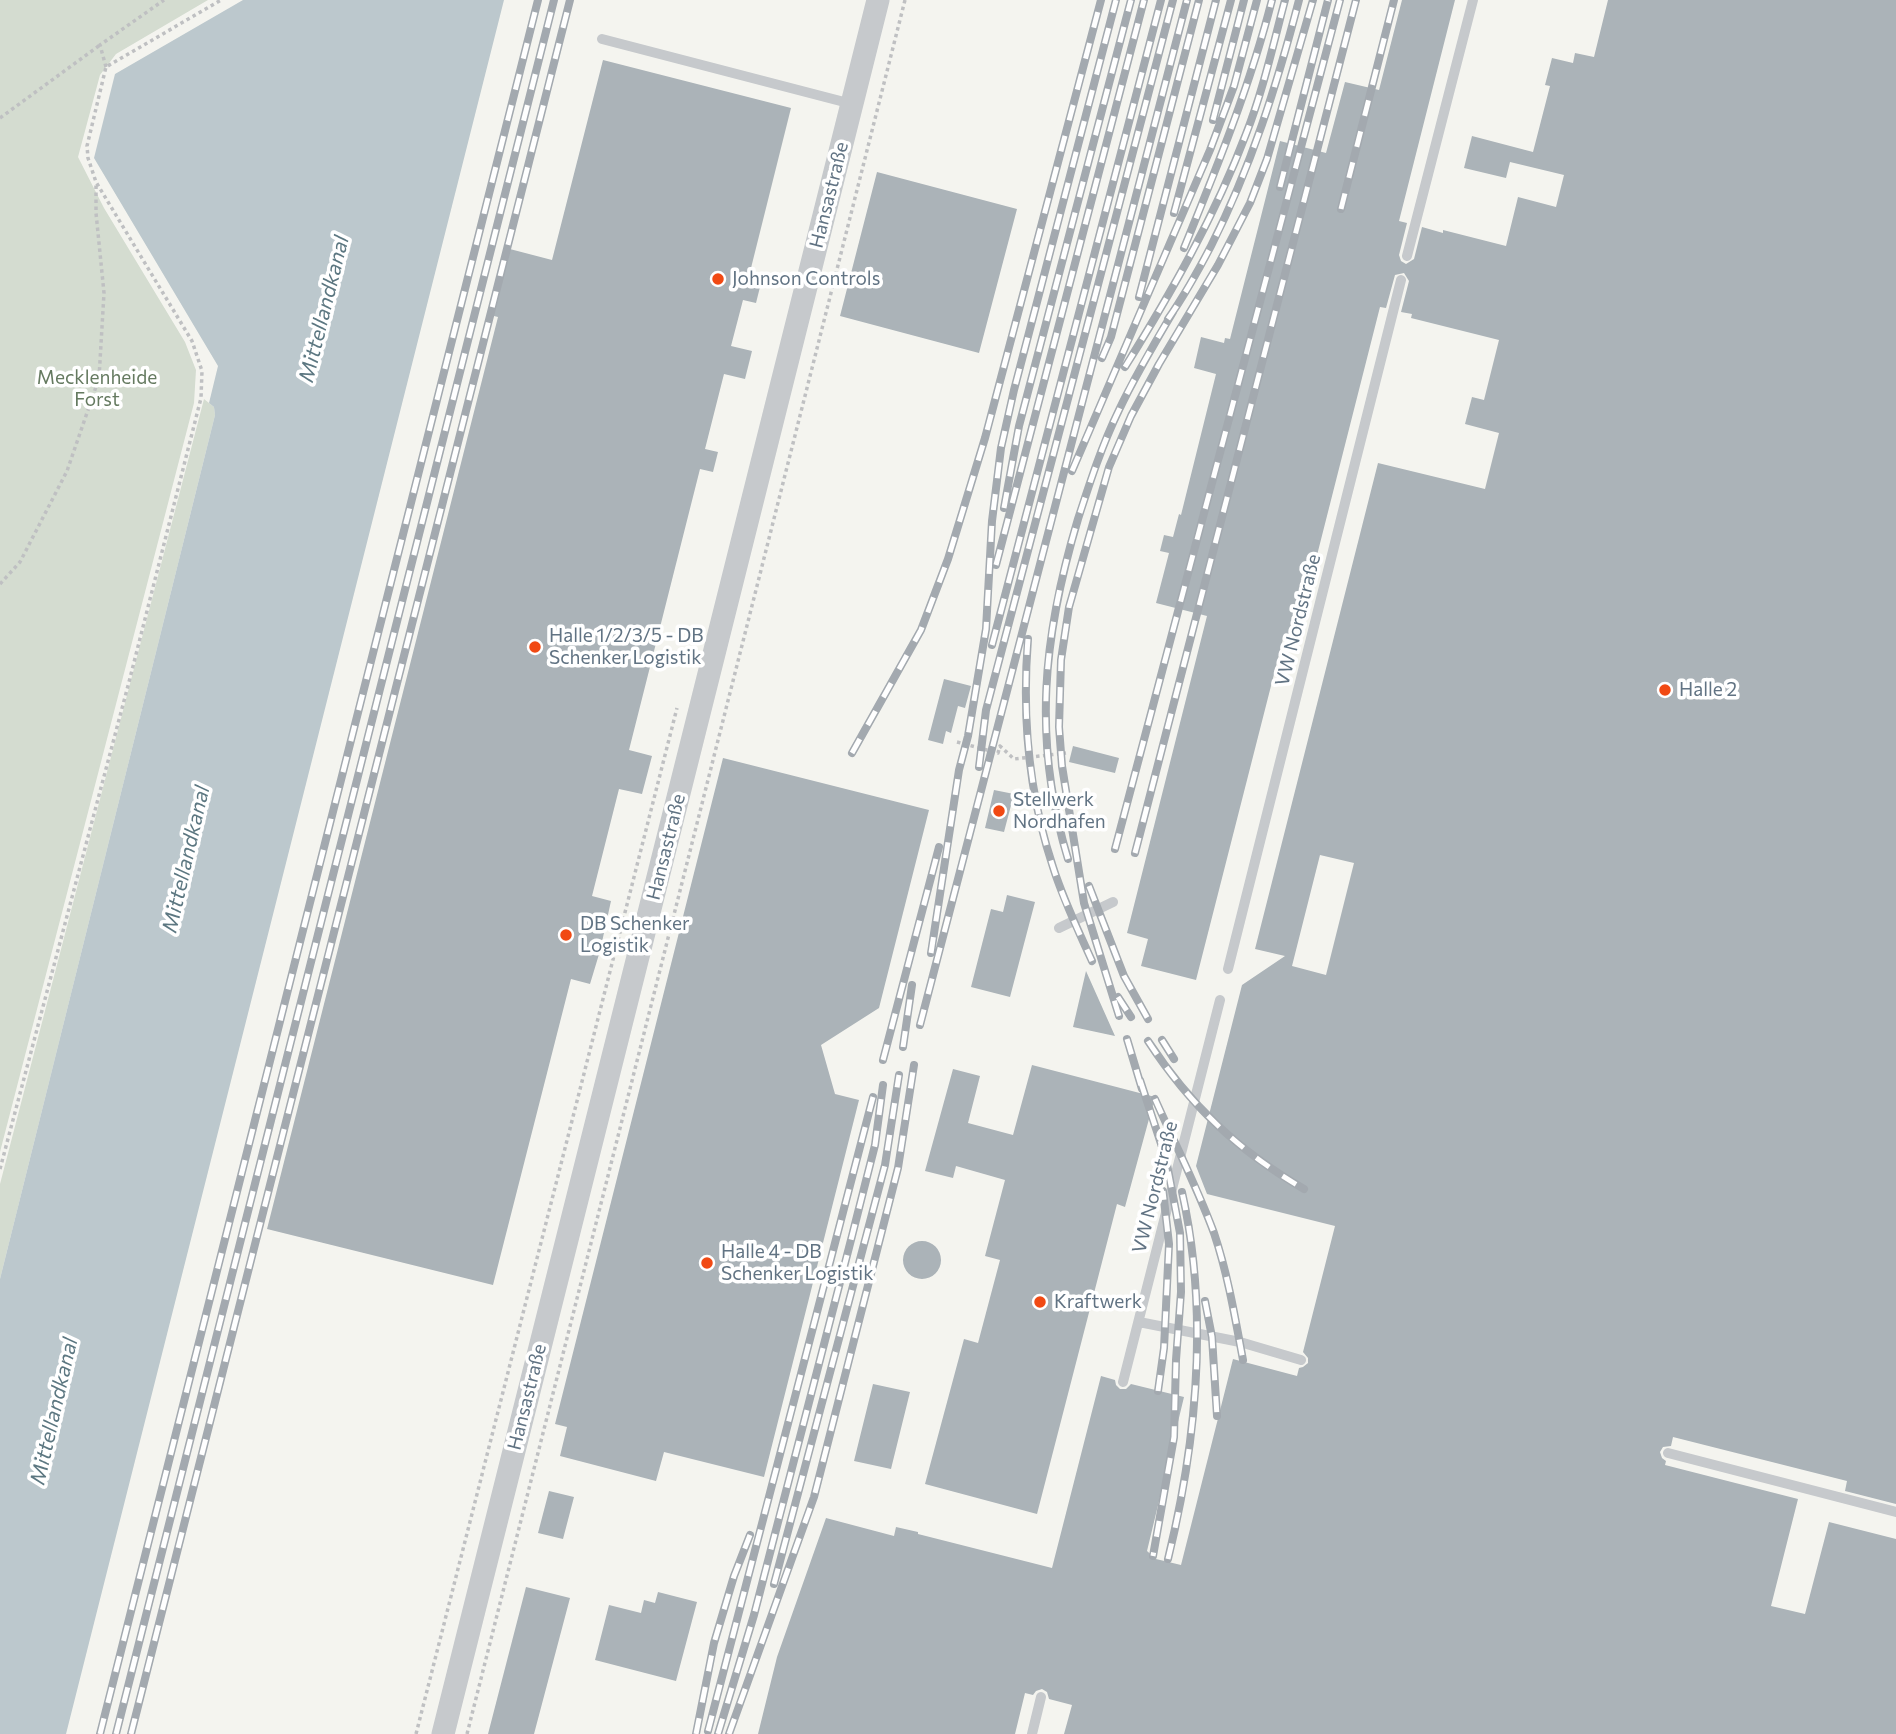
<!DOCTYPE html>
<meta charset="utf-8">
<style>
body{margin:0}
canvas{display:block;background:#f4f4ef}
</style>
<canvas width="1896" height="1734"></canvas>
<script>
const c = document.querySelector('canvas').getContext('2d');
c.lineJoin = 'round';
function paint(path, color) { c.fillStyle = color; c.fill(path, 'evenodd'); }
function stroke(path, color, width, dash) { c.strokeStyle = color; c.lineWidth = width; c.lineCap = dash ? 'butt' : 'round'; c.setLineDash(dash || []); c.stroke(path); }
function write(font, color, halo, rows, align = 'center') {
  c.font = font + ' Commissioner,sans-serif'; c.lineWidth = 7; c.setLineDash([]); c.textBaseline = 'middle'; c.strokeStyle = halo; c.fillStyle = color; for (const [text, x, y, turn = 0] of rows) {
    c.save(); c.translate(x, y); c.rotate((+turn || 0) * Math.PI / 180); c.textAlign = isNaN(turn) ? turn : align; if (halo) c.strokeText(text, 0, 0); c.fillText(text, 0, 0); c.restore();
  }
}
const green = new Path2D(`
 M0 0H208L116 54 100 75 78 157 104 208 185 342 196 370 194 403 0 1152Z
 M204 399 214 407 215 415 0 1279V1184Z`);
const water = new Path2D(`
 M243 0H504L66 1734H0V1279L215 415 214 407 209 403 218 366 94 158 115 74Z`);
const building = new Path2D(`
 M1402 0H1455L1399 221 1407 223 1399 255 1401 261 1406 264 1414 259 1422 227 1443 233V230L1506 246 1518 197 1556 207 1564 175 1510 162 1506 178 1464 168 1472 136 1533 152 1550 86 1545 85 1552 58 1573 63 1575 53 1594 57 1608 0H1896V1504L1845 1491 1847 1481 1673 1437 1671 1446 1663 1447 1660 1452 1662 1458 1666 1461 1665 1465 1798 1499 1771 1606 1805 1614 1829 1522 1896 1539V1734H1064L1072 1705 1049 1699 1047 1692 1042 1689 1036 1691 1033 1695 1025 1693 1015 1734H758L777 1657 826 1518 894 1536 896 1527 918 1532V1534L1052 1568 1101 1376 1115 1380 1116 1385 1120 1389H1126L1131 1384 1184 1397 1147 1551 1156 1559 1181 1565 1233 1359 1297 1376 1299 1368 1303 1367 1308 1363V1358L1303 1352 1335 1226 1207 1194 1196 1166 1242 985 1285 956 1255 949 1378 463 1485 489 1499 433 1465 424 1472 397 1484 400 1499 340 1411 318 1412 314 1401 312 1409 281 1404 273 1395 275 1386 308 1380 307 1296 638 1284 635 1196 980 1141 966 1148 939 1127 933 1207 616 1156 603 1169 553 1160 551 1164 535 1173 537 1179 514 1181 515 1216 374 1194 368 1201 337 1224 343 1225 338 1230 339 1280 141 1326 153 1345 82 1379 90ZM1320 855 1354 863 1326 975 1292 966Z
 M603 60 791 108 748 280 761 283 756 303 743 300 731 346 752 351 745 379 724 374 705 449 718 452 713 472 700 469 629 750 652 756 642 794 619 789 592 896 611 901 600 951 590 984 571 979 493 1285 267 1229 498 317 490 315 506 248 552 260Z
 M877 172 1017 209 979 353 840 316Z
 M944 679 971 686 965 708 958 706 951 733 946 731 943 744 928 740Z
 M1073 746 1119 758 1115 773 1069 762Z
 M723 758 929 810 879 1008 821 1045 835 1094 859 1100 764 1477 664 1452 656 1481 560 1456 567 1427 555 1424Z
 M994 790 1014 794 1004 832 985 828Z
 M1007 895 1035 902 1010 997 971 987 991 909 1003 912Z
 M1086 971 1115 1036 1073 1027Z
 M1032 1065 1155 1097 1125 1207 1117 1204 1037 1514 925 1484 964 1339 978 1343 1000 1260 985 1256 1005 1180 956 1166 953 1178 925 1171 953 1069 980 1076 968 1123 1013 1135Z
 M903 1260a19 19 0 1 1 38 0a19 19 0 1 1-38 0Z
 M873 1384 910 1392 891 1469 854 1461Z
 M549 1491 574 1497 563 1539 538 1533Z
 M526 1587 570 1598 534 1734H488Z
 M658 1592 697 1602 676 1681 595 1660 609 1605 641 1613 644 1600 655 1603Z`);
const path = new Path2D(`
 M106 67 100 45 164 0
 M0 118 100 45
 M0 584 20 562 67 471 99 378 104 293 96 213V184
 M957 742 998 753 1000 746 1014 759 1066 753
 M0 1169 129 682 201 398 202 371 192 341 96 182 88 158 87 146 106 67 221 0
 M416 1734 677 708
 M467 1734 905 0`);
const lane = new Path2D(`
 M602 39 852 104
 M1407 256 1473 0
 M1059 928 1113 902
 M1228 969 1401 280
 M1139 1322 1240 1342 1301 1360
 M1123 1382 1220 1000
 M1668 1453 1896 1512
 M1032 1734 1041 1697`);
const street = new Path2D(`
 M443 1734 878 0`);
const rail = new Path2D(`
 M1213 120 1244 0
 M1280 187 1328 0
 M1341 209 1394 0
 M1174 213 1231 0
 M1184 248C1217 167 1250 86 1272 0
 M1139 297 1216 0
 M1168 319C1184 296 1198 271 1211 246 1251 167 1277 85 1299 0
 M1102 358 1111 337 1199 0
 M1125 367C1171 293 1215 216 1246 134 1263 91 1273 45 1285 0
 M1072 471 1210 150 1234 86 1257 0
 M1004 508 1019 426 1131 0
 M996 565 1144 0
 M1028 639C1022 715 1029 795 1053 867 1063 899 1078 930 1092 961
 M992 645 1161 0
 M852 753 921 630 948 559 985 438 1101 0
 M979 767 986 710 1173 0
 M1115 849 1340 0
 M1135 853 1356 0
 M1068 859C1032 740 1043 636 1078 519 1090 482 1102 445 1119 410 1135 376 1154 344 1173 312
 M1089 886 1124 976 1148 1019
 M931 953 959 770 968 736 986 629 992 521 1001 448 1014 390 1116 0
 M1118 997 1131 1017
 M1119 1016 1084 903 1062 766 1059 727 1061 660 1069 607 1109 467 1131 416 1159 364 1218 265 1250 203 1267 159 1313 0
 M920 1025 1187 0
 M1127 1039 1142 1089
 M1162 1040 1174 1059
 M1148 1041C1190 1105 1237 1150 1304 1189
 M903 1047 912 985
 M883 1060 939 847
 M1140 1080 1166 1159 1180 1233 1181 1292 1176 1360 1174 1437 1153 1556
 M1155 1099C1175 1144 1197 1187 1214 1233 1228 1275 1235 1317 1243 1360
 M1205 1301 1212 1337 1217 1416
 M1158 1391 1164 1348 1169 1244 1163 1191
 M1168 1559C1197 1440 1209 1313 1182 1192
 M774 1584 885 1165 899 1075
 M708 1731 873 1097
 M100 1734 538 0
 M116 1734 554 0
 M131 1734 570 0
 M696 1734 714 1643 734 1576 750 1535
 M718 1734 754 1615 852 1236 875 1145 883 1085
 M729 1734 814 1497 898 1168 914 1065`);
const markers = [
 [718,279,7,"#f14913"],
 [535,647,7,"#f14913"],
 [1665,690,7,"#f14913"],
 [999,811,7,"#f14913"],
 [566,935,7,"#f14913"],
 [707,1263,7,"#f14913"],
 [1040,1302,7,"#f14913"]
];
const streetNames = [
 ["Hansastraße",829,195,-76],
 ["VW Nordstraße",1298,620,-76],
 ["Hansastraße",666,847,-76],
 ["VW Nordstraße",1155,1187,-76],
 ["Hansastraße",527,1397,-76]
];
const poiNames = [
 ["Johnson Controls",732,279],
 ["Halle 1/2/3/5 - DB",549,636],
 ["Schenker Logistik",549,658],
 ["Halle 2",1679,690],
 ["Stellwerk",1013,800],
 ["Nordhafen",1013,822],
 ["DB Schenker",580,924],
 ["Logistik",580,946],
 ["Halle 4 - DB",721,1252],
 ["Schenker Logistik",721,1274],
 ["Kraftwerk",1054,1302]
];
const parkNames = [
 ["Mecklenheide",97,378],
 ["Forst",97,400]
];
const waterNames = [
 ["Mittellandkanal",324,309,-76],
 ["Mittellandkanal",186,859,-77],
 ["Mittellandkanal",54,1411,-77]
];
paint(green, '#d4dcd0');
paint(water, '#bcc8cd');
paint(building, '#abb3b8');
stroke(path, '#bfc0c2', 3.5, [3.5, 3.5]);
stroke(lane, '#c6c9cc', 10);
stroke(street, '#c6c9cc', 23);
stroke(rail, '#a3a9af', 8);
stroke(rail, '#fff', 5, [16]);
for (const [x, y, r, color] of markers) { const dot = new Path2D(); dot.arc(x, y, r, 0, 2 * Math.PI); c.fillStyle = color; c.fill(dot); stroke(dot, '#fff', 2.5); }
write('19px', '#617383', '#fff', streetNames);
write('19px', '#617383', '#fff', poiNames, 'left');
write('19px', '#657a60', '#fff', parkNames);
write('italic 21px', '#5c7781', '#fff', waterNames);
</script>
